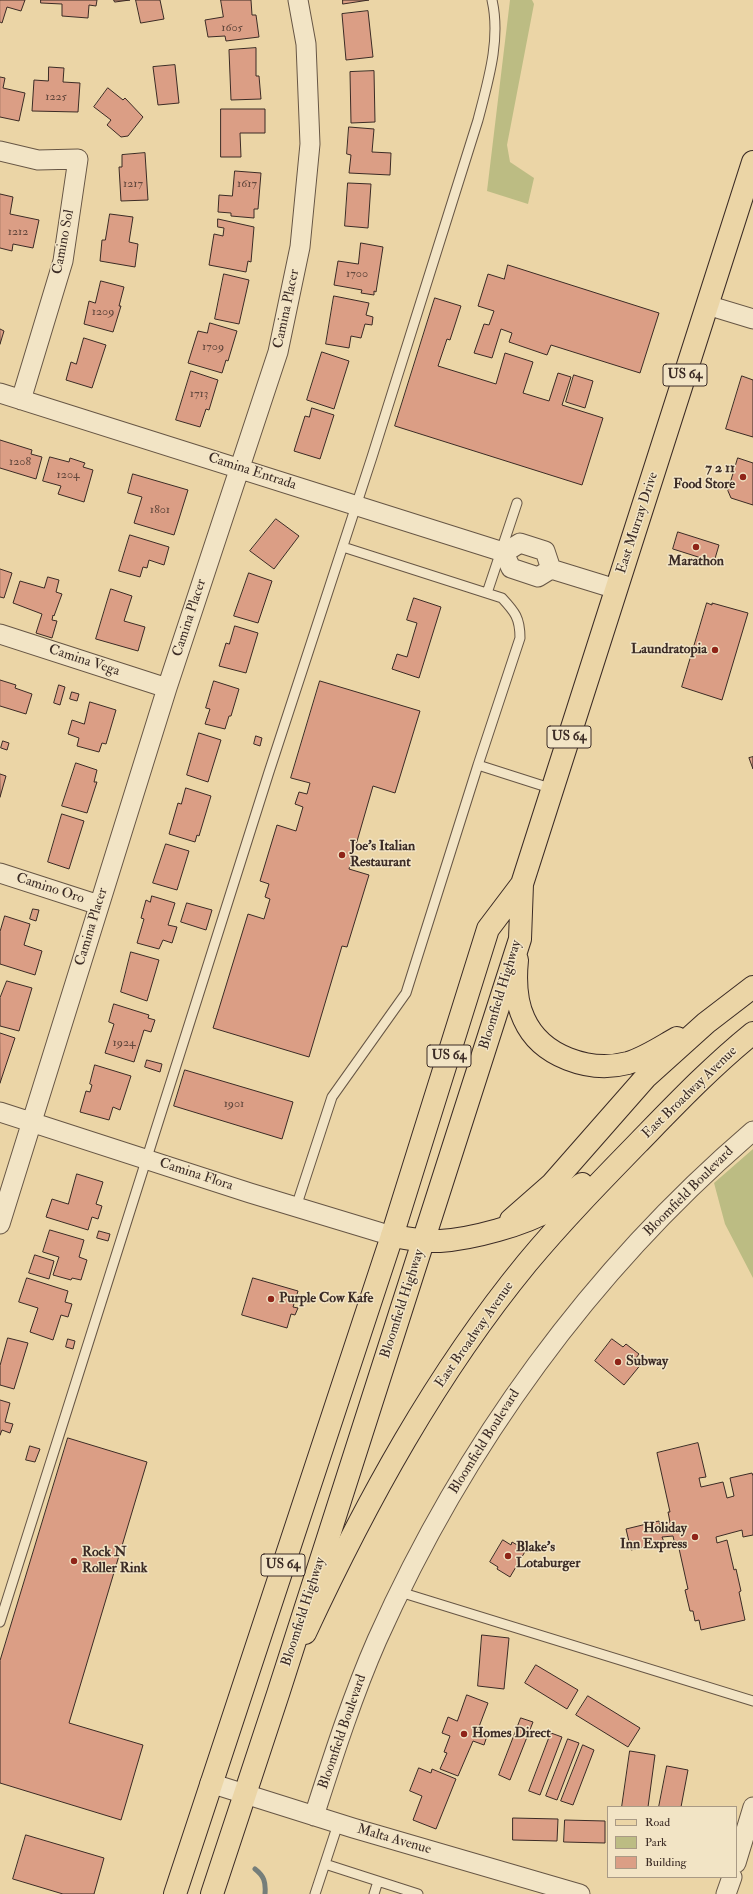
<!DOCTYPE html>
<style>
body{margin:0}
#map{position:relative;width:753px;height:1894px;overflow:hidden;background:#ebd5a6;font-family:"IM FELL Double Pica",serif}
canvas{display:block}
.legend{position:absolute;left:607px;top:1806px;width:130px;height:72px;box-sizing:border-box;background:#f2e4c5;border:1px solid #a99a85;margin:0;padding:5px 7px;list-style:none;font-size:12px;color:#3b2b25}
.legend li{display:flex;align-items:center;gap:8px;height:20px}
.legend b{width:20px;border:1px solid #a99a85}
</style>
<div id="map">
<canvas width="753" height="1894"></canvas>
<ul class="legend">
<li><b style="height:5px;background:#ebd5a6"></b>Road</li>
<li><b style="height:11px;background:#bcbc83"></b>Park</li>
<li><b style="height:11px;background:#db9e85"></b>Building</li>
</ul>
</div>
<script>
const c = document.querySelector('canvas').getContext('2d');
c.lineJoin = 'round';
function paint(path, color) { c.fillStyle = color; c.fill(path, 'evenodd'); }
function stroke(path, color, width, dash) { c.strokeStyle = color; c.lineWidth = width; c.lineCap = dash ? 'butt' : 'round'; c.setLineDash(dash || []); c.stroke(path); }
function write(font, color, halo, rows, align = 'center') {
  c.font = font + ' "IM FELL Double Pica",serif'; c.lineWidth = 3; c.setLineDash([]); c.textBaseline = 'middle'; c.strokeStyle = halo; c.fillStyle = color; for (const [text, x, y, turn = 0] of rows) {
    c.save(); c.translate(x, y); c.rotate((+turn || 0) * Math.PI / 180); c.textAlign = isNaN(turn) ? turn : align; if (halo) c.strokeText(text, 0, 0); c.fillText(text, 0, 0); c.restore();
  }
}
const green = new Path2D(`
 M510 0H532L534 4 507 145 510 162 534 178 528 204 487 191Z
 M753 1149V1278L725 1224 714 1183Z`);
const stream = new Path2D(`
 M255 1869C264 1876 266 1882 265 1894`);
const building = new Path2D(`
 M0 0H25L21 11 7 7 2 23 0 22Z
 M41 0H97L96 6 89 5 88 18 62 16V4L41 3Z
 M114 0H130L115 2Z
 M136 0H160L164 19 141 23Z
 M221 0H251L252 15H256L259 37 226 41 225 36 208 37 205 20 223 17Z
 M343 0H369L343 4Z
 M368 11 373 57 346 60 342 14Z
 M256 48V76H259L261 99 231 100 229 50Z
 M175 65 179 103 158 105 153 67Z
 M49 67 64 68 63 82 80 83 78 112 32 111 34 80 48 81Z
 M374 71 375 122 351 123 350 72Z
 M0 77 5 78 3 88 25 93 19 121 0 117Z
 M108 88 123 100 125 98 143 117 128 136 121 137 107 125 111 120 94 107Z
 M221 109H265V133H240L241 157H221Z
 M349 127 374 129 372 152 391 153 390 175 349 173 351 155 347 154Z
 M145 153 148 200 121 201 119 167H122V155Z
 M235 171 261 173 258 209H254V218L231 216V213L218 212 219 195 232 196Z
 M348 183 371 184 368 228 345 226Z
 M0 194 13 197 10 214 39 220 33 248 13 244 12 251 0 248Z
 M110 214 133 217 129 242 138 244 135 267 100 261 102 240H105Z
 M218 219 254 227 251 262 248 261 246 272 209 265 214 234 223 236 224 228 218 227Z
 M361 243 383 247 376 292 374 291V295L361 293 362 290 334 285 338 261 358 264Z
 M508 265 659 313 640 373 551 345 547 355 509 342 512 333 501 329 492 358 474 353 484 324 489 325 494 311 478 306 488 274 504 279Z
 M224 274 249 280 239 324 215 319Z
 M101 281 124 287 119 306H121L113 332 84 324 89 301 95 303Z
 M334 296 369 303 366 315 373 317 372 325 365 324 361 338 351 336 349 348 326 344Z
 M435 298 461 306 450 340 447 339 438 366 496 384 505 353 533 362 523 393 549 401 558 373 571 377 562 405 603 418 582 485 395 426Z
 M210 323 237 331 228 361 226 360 222 373 188 363 198 331 207 333Z
 M0 329 4 331 0 344Z
 M84 338 106 345 92 388 66 380 71 362 76 364Z
 M322 352 349 361 334 409 307 400Z
 M191 371 218 380 209 410 206 409 200 427 176 420Z
 M574 375 593 381 585 408 566 402Z
 M742 376 753 380V437L726 429Z
 M312 408 334 415 320 459 294 451 305 416 309 417Z
 M0 440 32 450 31 454 42 457 36 479 0 468Z
 M50 457 69 462 70 458 85 463 83 467 93 470 84 502 58 494 61 486 43 481Z
 M738 458 753 463V505L731 498 728 491Z
 M133 474 188 490 174 535 134 523 142 497 128 493Z
 M276 519 299 536 274 569 250 551Z
 M678 532 719 545 714 562 673 549Z
 M130 535 169 547 164 565 149 560 147 568 143 567 140 577 119 571Z
 M0 569 12 573 4 598 0 597Z
 M249 573 272 581 258 623 234 616Z
 M48 577 59 580 56 592 62 594 54 616 53 615 52 620 57 621 52 638 36 633 42 614 13 603 20 581 44 588Z
 M111 589 132 596 124 621 145 627 138 651 96 639Z
 M414 598 441 607 419 678 392 669 397 654 407 657 417 623 407 620Z
 M707 603 712 605V603L748 613 722 700 682 687Z
 M235 626 258 633 246 673 219 666 226 643 229 644Z
 M0 680 16 685 15 688 32 694 26 714 0 706Z
 M214 681 239 689 231 716H229L225 729 205 724 210 709 206 708Z
 M320 681 420 711 395 793 373 786 349 869 369 875 347 947 342 946 309 1057 213 1028 248 914 264 919 270 899 265 897 269 884 260 881 277 825 296 831 303 807 295 804 299 792 307 794 310 783 291 778Z
 M59 685 65 687 60 705 54 703Z
 M72 692 79 694 77 701 70 699Z
 M90 702 116 710 106 744 102 743 99 752 77 746 79 738 68 734 72 720 84 724Z
 M199 733 221 740 208 782 187 775Z
 M256 736 262 738 260 746 254 744Z
 M3 741 9 743 7 750 1 748Z
 M753 757V769L749 758Z
 M76 763 97 770 94 782H97L87 813 62 806Z
 M0 774 6 776 0 797Z
 M186 788 211 796 199 836 197 835 195 842 169 834 178 803 181 804Z
 M62 814 84 821 69 869 48 862Z
 M166 844 189 851 177 890 153 883Z
 M152 896 175 903 168 925 177 927 172 943 163 940 159 949 137 943 144 919 141 918 146 900 150 902Z
 M187 903 212 910 206 930 181 922Z
 M33 909 39 910 36 921 30 919Z
 M5 916 30 924 24 945 42 951 35 975 0 964V932Z
 M131 952 159 960 147 1001 121 992Z
 M7 981 32 988 19 1031 0 1026V998Z
 M114 1004 149 1015 148 1018 155 1020 151 1032 144 1030 134 1062 105 1053 114 1024 109 1022Z
 M0 1033 15 1038 0 1083Z
 M147 1060 162 1064 160 1072 145 1067Z
 M95 1065 131 1076 120 1110 113 1107 109 1120 80 1112 86 1091 90 1092 92 1085 90 1084Z
 M185 1070 293 1102 282 1139 174 1106Z
 M77 1174 103 1182 96 1204 102 1206 98 1219 92 1217 88 1230 46 1217 52 1199 68 1204Z
 M50 1230 84 1240 79 1257 87 1260 81 1280 72 1278 71 1280 53 1275 59 1257 43 1252Z
 M99 1231 110 1234 108 1241 97 1238Z
 M35 1255 54 1261 49 1279 29 1273Z
 M27 1278 68 1291 65 1302 72 1304 68 1317 61 1315 53 1340 30 1332 38 1308 19 1302Z
 M253 1278 298 1291 293 1307 298 1308 295 1315 291 1314 287 1328 242 1315Z
 M8 1338 28 1343 14 1389 0 1385V1366Z
 M68 1339 75 1341 73 1349 66 1347Z
 M612 1339 623 1347 626 1344 639 1354 636 1358 642 1363 624 1385 595 1361Z
 M0 1400 10 1403 5 1422 13 1424 10 1433 2 1430 0 1435Z
 M68 1438 147 1462 69 1723 143 1745 121 1820 0 1783V1661Z
 M698 1443 706 1477 699 1478 701 1487 723 1482 727 1498 734 1496 730 1478 752 1473 753 1476V1535L743 1537 742 1530 716 1537 717 1543 727 1540 734 1570 736 1569 741 1591 739 1592 745 1620 701 1630 699 1620 695 1621 693 1611H690L685 1590 688 1589 678 1544 675 1545 673 1536 662 1537 664 1542 631 1550 626 1529 659 1521 660 1526 667 1524V1523L670 1522 668 1512H670L657 1453Z
 M30 1446 40 1449 35 1462 26 1460Z
 M503 1540 511 1545 512 1542 526 1550 510 1577 497 1569 498 1567 490 1562Z
 M482 1635 509 1638 504 1689 478 1686Z
 M536 1665 578 1690 567 1709 525 1683Z
 M467 1695 488 1703 477 1732 487 1736 484 1745 473 1741 458 1776 440 1769 447 1753 444 1752 450 1736 442 1733 448 1717 457 1721Z
 M588 1696 640 1728 628 1747 576 1715Z
 M521 1718 533 1722 510 1780 499 1775Z
 M551 1733 562 1737 540 1795 529 1791Z
 M568 1739 579 1743 557 1800 546 1796Z
 M583 1745 594 1750 573 1805 561 1801Z
 M630 1751 655 1755 648 1807H622Z
 M667 1766 688 1770 681 1807H659Z
 M419 1768 431 1773 432 1769 456 1779 436 1829 413 1820 422 1796 410 1791Z
 M513 1818 558 1819 557 1841 513 1840Z
 M565 1820 605 1821V1843L564 1842Z
 M26 1835 104 1858 94 1894H63L13 1879Z`);
const service = new Path2D(`
 M343 547 502 598C515 612 520 618 520 638L478 765
 M487 593 517 503
 M296 1207 332 1097 406 993 478 765 553 789
 M400 1592 753 1701
 M0 1622 269 772 372 457 478 120C488 81 501 40 492 0
 M325 1864 418 1894
 M315 1894 338 1824
 M374 1894 378 1881`);
const minor = new Path2D(`
 M0 151 38 160 78 159 63 261 21 400
 M707 305 753 319
 M0 393 500 551 504 553 511 568 538 577 551 569 616 589
 M504 553 520 543 545 551 551 569
 M0 634 167 688
 M0 873 99 905
 M0 1112 250 1193 392 1236
 M0 1224 167 688 278 352 300 247 310 144 306 44 298 0
 M210 1783 353 1828 580 1894
 M314 1816C333 1757 352 1697 377 1640 464 1445 591 1270 753 1131
 M736 1863 753 1807
 M726 1894 732 1877`);
const primary = new Path2D(`
 M517 960C515 980 515 1000 524 1019 541 1057 590 1073 628 1063 645 1058 661 1047 677 1038
 M511 1220 552 1184 646 1077 706 1023 753 987
 M392 1236C408 1238 424 1242 440 1241 472 1239 524 1225 551 1209 562 1202 572 1193 582 1184
 M305 1633C366 1502 436 1374 527 1263 562 1221 600 1182 638 1143 675 1105 711 1067 753 1033`);
const trunk = new Path2D(`
 M175 1894 392 1236 488 929 522 884
 M212 1894 278 1694 520 939 522 884 753 162`);
const markers = [
 [743,477,4,"#8f2418"],
 [696,547,4,"#8f2418"],
 [715,650,4,"#8f2418"],
 [342,855,4,"#8f2418"],
 [271,1299,4,"#8f2418"],
 [618,1362,4,"#8f2418"],
 [695,1537,4,"#8f2418"],
 [508,1556,4,"#8f2418"],
 [74,1561,4,"#8f2418"],
 [464,1734,4,"#8f2418"]
];
const numberNames = [
 ["1605",232,28],
 ["1225",56,97],
 ["1217",133,184],
 ["1617",247,184],
 ["1212",18,232],
 ["1700",357,274],
 ["1209",103,312],
 ["1709",213,347],
 ["1713",199,394],
 ["1208",20,462],
 ["1204",68,475],
 ["1801",160,510],
 ["1924",124,1043],
 ["1901",234,1104]
];
const shields = [
 [685,375,44],
 [569,737,44],
 [449,1056,44],
 [283,1565,44]
];
const shieldNames = [
 ["US 64",685,375],
 ["US 64",569,737],
 ["US 64",449,1056],
 ["US 64",283,1565]
];
const streetNames = [
 ["Camino Sol",64,242,-79],
 ["Camina Placer",287,309,-78],
 ["Camina Entrada",252,472,18],
 ["East Murray Drive",638,523,-72],
 ["Camina Placer",190,618,-72],
 ["Camina Vega",84,661,18],
 ["Camino Oro",50,889,18],
 ["Camina Placer",92,927,-73],
 ["Bloomfield Highway",501,995,-73],
 ["East Broadway Avenue",690,1093,-44],
 ["Camina Flora",196,1175,18],
 ["Bloomfield Boulevard",689,1192,-45],
 ["Bloomfield Highway",403,1304,-72],
 ["East Broadway Avenue",475,1335,-55],
 ["Bloomfield Boulevard",485,1442,-58],
 ["Bloomfield Highway",304,1612,-72],
 ["Bloomfield Boulevard",343,1732,-71],
 ["Malta Avenue",394,1840,16]
];
const poiNames = [
 ["7 2 11",735,469,"right"],
 ["Food Store",735,485,"right"],
 ["Marathon",696,562,"center"],
 ["Laundratopia",707,650,"right"],
 ["Joe's Italian",350,847],
 ["Restaurant",350,863],
 ["Purple Cow Kafe",279,1299],
 ["Subway",626,1362],
 ["Holiday",687,1529,"right"],
 ["Inn Express",687,1545,"right"],
 ["Blake's",516,1548],
 ["Lotaburger",516,1564],
 ["Rock N",82,1553],
 ["Roller Rink",82,1569],
 ["Homes Direct",472,1734]
];
paint(green, '#bcbc83');
stroke(stream, '#757e7a', 5);
paint(building, '#db9e85');
stroke(building, '#3b2b25', 1);
stroke(service, '#675645', 11);
stroke(minor, '#675645', 21);
stroke(primary, '#3b2b25', 24);
stroke(trunk, '#3b2b25', 24);
stroke(service, '#f2e4c5', 9);
stroke(minor, '#f2e4c5', 19);
stroke(primary, '#ebd5a6', 22);
stroke(trunk, '#ebd5a6', 22);
for (const [x, y, r, color] of markers) { const dot = new Path2D(); dot.arc(x, y, r, 0, 2 * Math.PI); c.fillStyle = color; c.fill(dot); stroke(dot, '#f2e4c5', 1.5); }
write('12px', '#63483d', null, numberNames);
for (const [x, y, w] of shields) { const box = new Path2D(); box.roundRect(x - w / 2, y - 11, w, 22, 3); c.fillStyle = '#f2e4c5'; c.fill(box); stroke(box, '#3b2b25', 1); }
write('bold 13px', '#3b2b25', null, shieldNames);
write('14px', '#3b2b25', '#f2e4c5', streetNames);
write('bold 14px', '#3b2b25', '#f2e4c5', poiNames, 'left');
</script>
